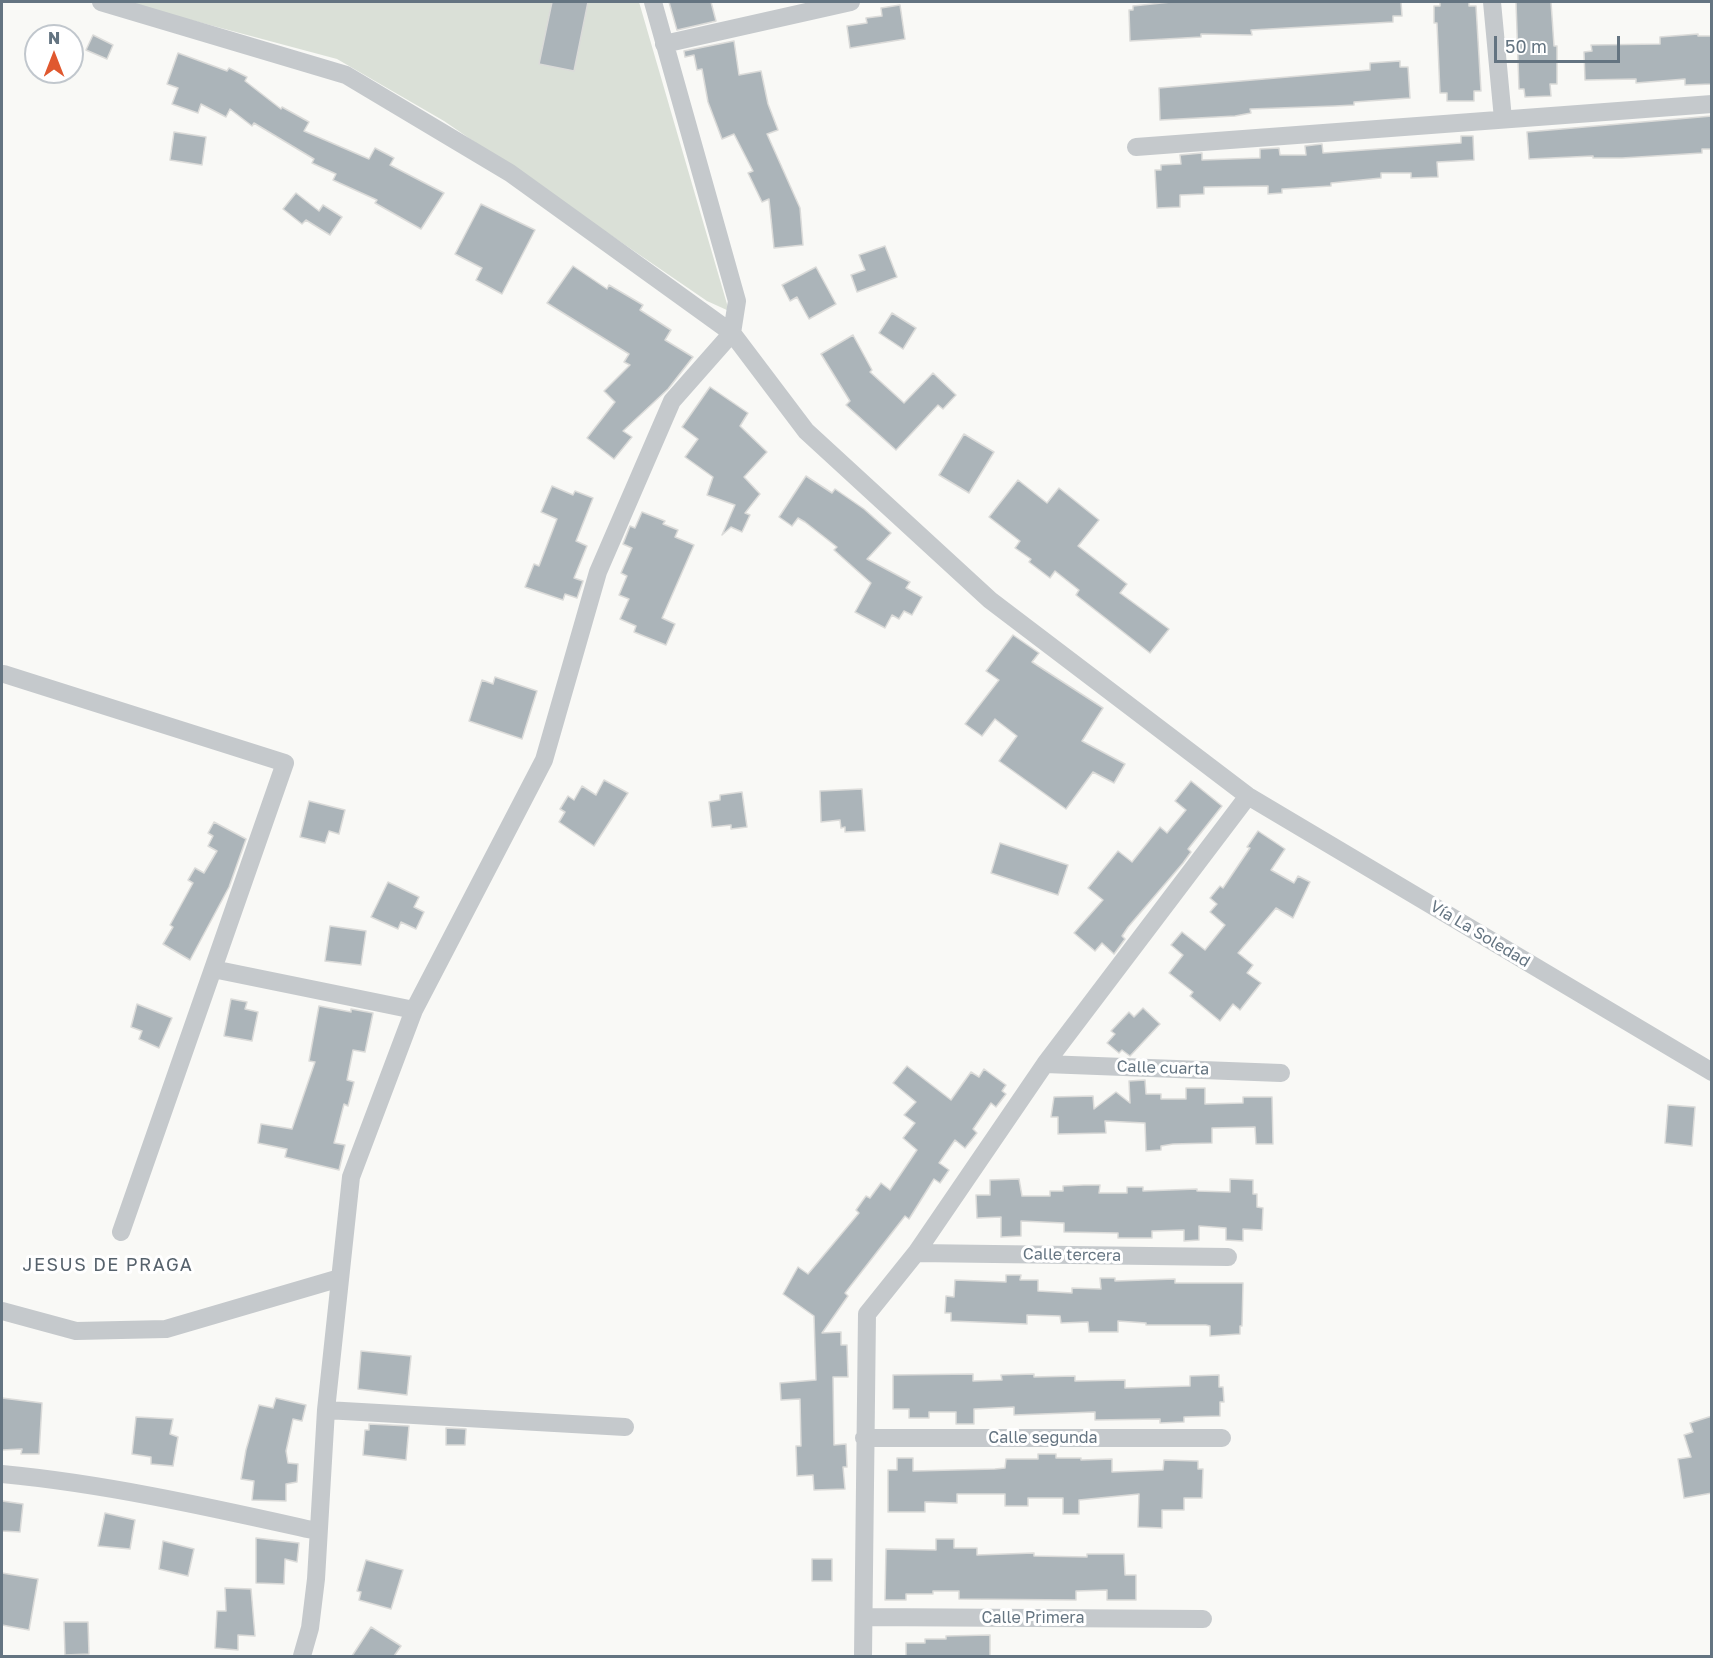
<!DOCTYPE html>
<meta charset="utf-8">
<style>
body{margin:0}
#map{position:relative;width:1713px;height:1658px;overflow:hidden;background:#f9f9f6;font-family:"Golos Text",sans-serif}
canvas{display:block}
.frame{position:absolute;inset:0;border:3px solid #647481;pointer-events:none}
.north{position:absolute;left:24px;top:24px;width:60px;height:60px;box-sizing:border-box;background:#fff;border:2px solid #c1c7cd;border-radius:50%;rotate:0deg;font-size:16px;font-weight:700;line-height:24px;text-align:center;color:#647481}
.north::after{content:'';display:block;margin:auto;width:21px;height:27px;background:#e0582f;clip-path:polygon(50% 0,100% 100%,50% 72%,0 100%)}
.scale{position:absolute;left:1494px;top:36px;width:126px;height:27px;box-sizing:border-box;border:3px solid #647481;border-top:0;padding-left:8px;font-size:18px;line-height:21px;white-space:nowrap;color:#647481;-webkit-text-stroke:4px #fff;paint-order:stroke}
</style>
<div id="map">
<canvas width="1713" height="1658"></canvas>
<div class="frame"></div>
<div class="north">N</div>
<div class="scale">50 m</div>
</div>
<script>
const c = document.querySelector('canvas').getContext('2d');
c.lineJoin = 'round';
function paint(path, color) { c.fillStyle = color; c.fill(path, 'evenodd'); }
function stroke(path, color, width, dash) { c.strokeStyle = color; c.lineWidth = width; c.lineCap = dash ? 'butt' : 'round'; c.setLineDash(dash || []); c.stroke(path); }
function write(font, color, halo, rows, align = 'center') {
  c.font = font + ' "Golos Text",sans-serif'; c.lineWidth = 6; c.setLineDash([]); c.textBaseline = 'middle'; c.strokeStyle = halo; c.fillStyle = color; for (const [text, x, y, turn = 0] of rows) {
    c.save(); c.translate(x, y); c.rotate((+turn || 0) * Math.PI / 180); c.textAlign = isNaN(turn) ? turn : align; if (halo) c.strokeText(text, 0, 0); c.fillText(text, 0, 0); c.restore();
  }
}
const green = new Path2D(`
 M131 2H639L729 311 707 301 444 121 337 59 161 12Z`);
const building = new Path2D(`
 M552 2H588L574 71 539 64Z
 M669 2H711L716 21 677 30Z
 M1171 2H1401L1402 16H1393V22L1251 30 1252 35 1201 34V37L1130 41 1129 10H1133V6Z
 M1440 2H1469V6H1476L1481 91H1474V101H1447V93H1440L1437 23H1434V6H1440Z
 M1516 2H1551L1554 46H1557V84H1550L1551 96 1525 97 1524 89H1519Z
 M900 5 905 39 850 48 847 26 867 23 866 18 882 16 881 8Z
 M1698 34V36H1712V84L1685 85V79L1636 83V79L1585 80 1584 52 1592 51 1591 45 1660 44V37Z
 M93 35 113 45 107 59 86 50Z
 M734 41 739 75 761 71 768 104 778 130 767 134 800 208 803 245 774 248 769 199 762 202 748 173 753 171 734 134 722 139 708 102 702 69 697 70 694 55 685 57 684 51Z
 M178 53 227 71 229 68 247 77 245 81 281 109 282 107 309 122 304 131 369 159 375 148 394 158 390 165 444 193 421 229 375 203 377 200 333 180 336 174 312 163 314 159 254 123 252 126 230 109 226 117 201 104 198 113 172 104 178 88 167 84Z
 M1400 61V67H1408L1410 98 1354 102V105L1335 106 1250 109 1251 113 1235 116 1160 120 1159 88 1370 70V63Z
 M1712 116V149H1702V153L1622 158H1593V156L1529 159 1527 132Z
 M174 132 206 137 202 165 170 160Z
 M1461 136H1473L1474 160 1437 162 1438 177 1411 178V173H1381V178L1331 183V186L1282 189V193L1268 194V186L1204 187V194L1180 195V207L1157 208 1155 170H1161V165L1181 164 1180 155 1202 153V160L1260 158V149L1279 148 1280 155H1306L1305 146 1322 144 1323 153 1461 143Z
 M296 193 319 211 323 205 342 217 330 235 306 220 302 224 283 209Z
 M481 204 535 230 502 294 476 280 482 268 455 254Z
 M885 246 897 277 857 292 851 275 865 270 859 255Z
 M573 266 607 289 609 285 643 305 640 310 671 330 665 340 693 357 668 389 623 431 632 437 614 459 587 438 615 402 604 391 630 365 624 362 629 354 547 303Z
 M816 267 836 304 809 319 797 297 790 301 782 285Z
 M892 313 916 328 903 349 879 333Z
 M853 335 872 370 870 372 904 403 933 373 956 395 943 409 938 405 896 450 846 405 850 401 821 354Z
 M710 387 748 413 740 426 767 452 744 477 760 494 745 513 750 515 742 532 731 527 722 535 735 505 707 495 713 477 685 457 698 439 682 427Z
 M964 434 994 452 969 493 939 475Z
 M806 476 832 493 835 489 864 509 891 533 867 559 910 582 906 588 922 597 912 615 904 611 899 619 892 615 885 628 855 612 871 583 834 550 837 547 805 522 798 518 792 526 779 517Z
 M1018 480 1047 503 1059 488 1099 520 1078 546 1127 584 1120 593 1169 629 1150 653 1076 595 1079 590 1055 571 1050 578 1029 562 1031 559 1015 548 1020 541 989 517Z
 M552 486 573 495 575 491 593 498 576 541 587 546 574 578 583 581 577 598 565 594 563 600 525 587 534 564 539 566 557 519 541 512Z
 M642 512 665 521 663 524 678 530 675 537 694 545 662 618 675 624 666 645 634 632 636 626 620 619 629 599 619 595 627 576 621 573 632 548 623 544 630 526 635 528Z
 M1013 635 1039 653 1032 662 1103 708 1082 741 1125 764 1114 783 1093 772 1066 809 999 761 1017 736 995 719 982 736 965 724 999 680 986 671Z
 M495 677 537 691 522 739 469 721 482 680 493 684Z
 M604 780 628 793 594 846 559 822 565 812 560 809 568 796 574 800 582 786 596 795Z
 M1191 781 1222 806 1188 849 1191 852 1183 863 1128 927 1122 936 1125 939 1114 954 1102 943 1095 951 1074 933 1103 900 1088 888 1118 851 1132 862 1160 827 1167 833 1186 810 1175 801Z
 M862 789 865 831 845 832V827L841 828 840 820 821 822 820 791Z
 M742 792 747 827 731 829V825L712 827 709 802 720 800V795Z
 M309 801 345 810 339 834 329 831 325 843 300 837Z
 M214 822 246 839 229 887 190 960 163 944 173 927 170 925 193 883 188 880 195 868 204 873 217 851 208 846 213 836 208 833Z
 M1258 831 1285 849 1271 870 1294 883 1298 876 1310 882 1293 918 1276 908 1238 953 1253 965 1247 973 1261 983 1240 1010 1233 1004 1220 1021 1190 996 1193 992 1169 973 1183 955 1171 945 1182 932 1205 950 1225 925 1210 912 1217 904 1210 898 1220 886 1223 888 1250 848 1247 847Z
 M1000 843 1068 865 1058 895 991 873Z
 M388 882 419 897 414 907 424 912 416 929 401 922 398 929 371 917Z
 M330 926 366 931 361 965 325 961Z
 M231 999 247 1002 245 1009 258 1012 252 1041 224 1036Z
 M137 1004 172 1018 159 1048 139 1039 142 1031 131 1027Z
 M319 1006 351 1012V1009L373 1013 365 1052 353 1050 347 1080 354 1082 348 1106 344 1104 334 1143 345 1145 339 1170 285 1157 287 1149 258 1143 261 1124 292 1129 315 1062 309 1061Z
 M1143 1008 1160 1024 1130 1056 1122 1050 1119 1053 1107 1043 1115 1034 1111 1031 1129 1012 1134 1017Z
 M907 1066 951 1100 971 1072 979 1077 984 1069 1006 1085 1002 1091 1006 1094 996 1107 991 1103 973 1129 977 1133 965 1148 955 1140 939 1163 949 1170 940 1183 934 1179 909 1219 905 1216 845 1293 848 1296 822 1333 841 1332V1345H847L848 1377H833L834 1445 846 1444 847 1467H843L845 1489 814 1490 813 1475 797 1476 796 1446H801L800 1399 781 1400 780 1383 816 1380 814 1316 783 1294 798 1267 808 1274 859 1213 856 1210 866 1196 870 1198 881 1183 890 1190 917 1150 903 1138 915 1123 904 1115 916 1102 893 1083Z
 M1145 1080 1146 1094H1161V1099H1186V1088H1205V1104L1243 1103V1097H1272L1273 1144H1256L1255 1127 1212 1128V1143L1173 1144 1161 1146V1150L1146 1151 1145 1123 1105 1121 1106 1133 1058 1134V1117H1051L1054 1097 1093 1096 1094 1109 1116 1092 1130 1103 1129 1081Z
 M1668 1105 1695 1107 1692 1146 1665 1143Z
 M1019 1179 1022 1196H1050V1191H1063V1186L1084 1185H1100L1099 1193H1127V1187H1143V1191L1197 1189V1191L1230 1192V1179L1253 1180V1194H1257V1207L1263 1208 1262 1230 1243 1229V1241L1226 1240V1228L1199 1226V1240L1184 1241V1230L1152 1231V1238H1118V1233L1064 1232V1223L1021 1221V1236L1001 1237V1217L977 1218 976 1195H990V1180Z
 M1006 1275H1021L1020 1280H1038V1291L1072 1293V1288L1101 1289 1100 1278H1115V1281L1175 1279V1283H1243L1242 1326H1240V1334L1210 1336V1326L1206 1325H1146V1323L1118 1321V1332H1089L1088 1322 1061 1323 1060 1316 1027 1315V1324L951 1321V1313H945L946 1296 954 1297 955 1280 1006 1282Z
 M361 1351 411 1356 407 1395 358 1389Z
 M973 1374V1381L1002 1380 1001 1375 1034 1374V1377L1075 1376V1381L1125 1380V1388L1190 1386V1376L1219 1375V1387H1223L1224 1402H1220V1416L1184 1417V1422L1160 1423V1419L1095 1420V1412L1014 1415V1407L974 1409V1424H956V1412H929V1418H909V1409H893V1375Z
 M2 1398 42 1403 39 1454H21L22 1449 2 1450Z
 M276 1398 306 1405 302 1421 293 1419 286 1451 288 1463 298 1464 297 1482 286 1484V1501L252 1500 254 1481 241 1479 246 1450 259 1405 273 1408Z
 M1712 1416V1493L1684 1498 1678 1459 1691 1457 1684 1435 1693 1432 1690 1423Z
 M136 1417 173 1419 170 1434 178 1437 173 1466 151 1464V1457L132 1454Z
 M369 1424 409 1426 406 1460 363 1455 365 1430H369Z
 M446 1428 466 1429 465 1445H446Z
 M1038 1454H1056V1458H1081V1460L1112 1459V1472L1163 1470 1164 1460 1198 1461V1469H1203L1202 1498H1184V1510H1162V1528L1138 1527 1139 1494 1079 1500V1514H1063V1498H1028V1506H1005V1494H957V1503L925 1502V1512H888V1470H897V1458H913V1471L995 1469 1005 1468 1006 1459H1038Z
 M2 1501 23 1504 20 1532 2 1531Z
 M105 1513 135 1520 130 1549 98 1546Z
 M256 1538 299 1543 297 1562 285 1559 284 1584 256 1583Z
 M936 1539H954V1548H977V1555L1034 1553V1556L1087 1557V1554H1124L1125 1575H1136V1600H1107V1590L1076 1591V1600L959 1599V1591H933V1594H906V1600H885L886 1549 936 1550Z
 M163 1541 194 1549 188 1576 159 1569Z
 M812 1559H832V1581H812Z
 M366 1560 403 1570 391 1609 359 1600 361 1592 357 1591Z
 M2 1573 38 1579 29 1630 2 1625Z
 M225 1588 251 1589 255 1636 238 1635V1650L215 1648 217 1611H226Z
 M64 1622H88L89 1654 65 1655Z
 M371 1627 401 1646 394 1656H352Z
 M990 1635V1656H906V1643H925V1639H946V1636Z`);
const minor = new Path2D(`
 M101 2 346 75 510 173 732 333 806 431 990 600 1248 796 1712 1072
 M1492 2 1503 119
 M664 44 851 2
 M1136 147 1712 104
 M4 674 285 763 121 1232
 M213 969 414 1010
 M1045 1064 1281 1073
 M916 1253 1228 1257
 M2 1311 76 1331 166 1329 340 1278
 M326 1410 625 1427
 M864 1438H1222
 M2 1474C108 1484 213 1508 317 1531
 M864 1617 1203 1619
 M302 1656 310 1628 316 1579 326 1410 351 1177 414 1010 544 760 598 572 672 401 732 333 737 301 653 2
 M863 1656 867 1314 916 1253 1045 1064 1248 796`);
const streetNames = [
 ["Vía La Soledad",1480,934,31],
 ["Calle cuarta",1163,1068,2],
 ["Calle tercera",1072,1255,1],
 ["Calle segunda",1043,1438],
 ["Calle Primera",1033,1618]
];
const neighbourhoodNames = [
 ["JESUS DE PRAGA",108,1265]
];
paint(green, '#dae0d7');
paint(building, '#abb4b9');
stroke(building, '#dbdbd9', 1.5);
stroke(minor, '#c5c9cc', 18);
write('16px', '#647481', '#fff', streetNames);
c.letterSpacing = '1.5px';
write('18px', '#56626c', '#fff', neighbourhoodNames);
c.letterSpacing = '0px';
</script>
